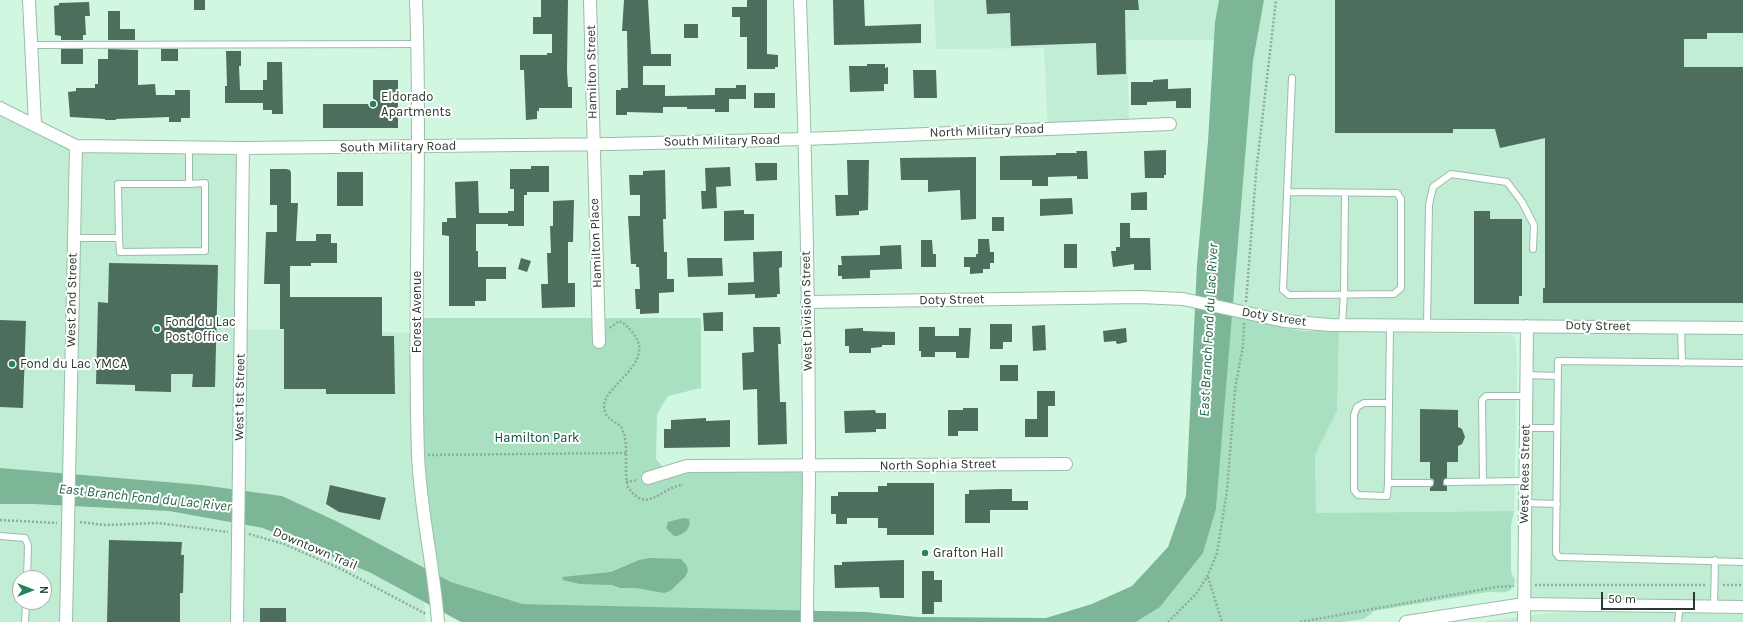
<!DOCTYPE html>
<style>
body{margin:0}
#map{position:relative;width:1743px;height:622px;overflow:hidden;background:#d2f7e1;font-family:Karla,sans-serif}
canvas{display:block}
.north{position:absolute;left:12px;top:570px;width:40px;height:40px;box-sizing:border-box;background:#fff;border:1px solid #aab0ad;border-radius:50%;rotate:90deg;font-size:11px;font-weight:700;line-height:16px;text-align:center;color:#2b3a31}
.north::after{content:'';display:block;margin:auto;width:14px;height:18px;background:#26835a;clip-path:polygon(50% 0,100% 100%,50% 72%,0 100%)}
.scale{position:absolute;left:1601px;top:592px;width:94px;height:18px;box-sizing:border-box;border:2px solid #2b3a31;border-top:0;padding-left:5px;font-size:12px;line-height:14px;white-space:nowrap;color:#2b3a31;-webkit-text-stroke:3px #fff;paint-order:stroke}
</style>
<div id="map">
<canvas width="1743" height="622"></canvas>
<div class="north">N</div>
<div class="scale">50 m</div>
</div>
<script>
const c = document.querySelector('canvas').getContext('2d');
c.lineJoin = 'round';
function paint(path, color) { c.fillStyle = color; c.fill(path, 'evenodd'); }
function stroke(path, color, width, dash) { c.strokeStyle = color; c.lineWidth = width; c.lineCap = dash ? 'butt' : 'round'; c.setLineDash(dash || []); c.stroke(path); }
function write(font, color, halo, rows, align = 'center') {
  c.font = font + ' Karla,sans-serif'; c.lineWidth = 4; c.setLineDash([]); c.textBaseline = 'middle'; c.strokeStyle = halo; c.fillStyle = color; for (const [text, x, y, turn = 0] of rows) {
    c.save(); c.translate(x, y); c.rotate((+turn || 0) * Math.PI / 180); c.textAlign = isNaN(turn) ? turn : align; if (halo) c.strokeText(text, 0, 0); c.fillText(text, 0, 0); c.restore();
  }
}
const built = new Path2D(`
 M934 0H1219L1215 22 1214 40H1127L1129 125 1048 129 1044 48 936 49Z
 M1264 0H1743V607L1524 604 1527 326 1330 325 1232 309 1253 61Z
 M0 108 76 146 243 148 241 329 417 333 432 572 336 521 282 496 202 485 0 468Z
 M1339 331 1512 335 1515 338 1517 358 1514 511 1316 513 1315 455 1337 411Z
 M0 504H33L169 511 263 528 371 573 424 602 426 622H0ZM20 578H44V602H20Z
 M1576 612 1743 614V622H1479L1551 613Z`);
const green = new Path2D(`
 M1232 309 1285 328 1304 331H1339L1337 411 1315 455 1316 513 1514 511 1511 525V572L1515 580C1513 597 1500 591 1488 592L1374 611 1364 619 1342 622H1136L1160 607 1203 553 1216 509Z
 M416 318H701V388L668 396 657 414 656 459 667 472 809 466 807 612 523 604 451 582 432 572 419 476Z`);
const water = new Path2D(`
 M1219 0H1264L1253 61 1216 509 1203 553 1160 607 1136 622H461L371 573 263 528 169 511 33 504H0V468L202 485 282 496 336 521 451 582 523 604 866 612 917 617 1046 618 1092 604 1132 586 1168 547 1186 496 1197 265 1208 141 1215 22Z
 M683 518 689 519C692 528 683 536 674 536L666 528 668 522Z
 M650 558 681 559 687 566 688 571 685 577 670 591 664 593 636 588H620L612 585 580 584 563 580 562 577 611 572 639 560Z`);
const building = new Path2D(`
 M194 0H205V10H194Z
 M541 0H568L567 71 568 87H572V108H539V111H537V119L526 120 524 70H520V55H547V53H552V34H533V17H541Z
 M624 0H648L651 54H671V66H643V85H665V96L715 95V88H736V85H746V99H729V112H715V109H687V107H663V113L627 112V115H616V90H621V88H628L627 31H622Z
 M747 0H767V54L778 55V67H775V69H747V37H740V17H732V7H747Z
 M833 0H864L865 26 921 24V43L834 45Z
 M986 0H1138L1139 10H1125L1126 74 1097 75 1096 43 1011 46 1010 13 987 14Z
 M1335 0H1743V33H1707V39H1684V67H1743V303H1543V288H1545V138L1500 148 1495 129H1453V133H1335Z
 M89 2 90 16H85L86 35H83V40H61V36L55 35 54 6 59 5V3Z
 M108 11H120V29H135V40H108Z
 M684 24H698V38H684Z
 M61 49H83V64H61Z
 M108 49 138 50V85L155 84 156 95H175V90H190V118H181V122H169V117L116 119V120H105V119L70 117 68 92 76 91V88H95V84H98V59H108Z
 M161 49H178V61H161Z
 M226 51H241V66H239L240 90H263V80H267V62H282L283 114H272V110H263V103H225V86H227Z
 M867 64H885V68L888 67V84H884V91L850 92 849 66H867Z
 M913 70H936L937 98H914Z
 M1168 79V89L1191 88V108H1176V101L1147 102V105H1131V82H1153V80Z
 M373 80H398V128H323V104H373Z
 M754 93H775V108H754Z
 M1166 150V175H1164V178H1145L1144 151Z
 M1076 151H1087L1088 179H1077V176L1048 177V186H1032V180H1000V156L1056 155V153H1077Z
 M976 157V219L961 220 960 190 928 192V180H901L900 158Z
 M847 160H869L868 210 859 211V215L836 216 835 195H848Z
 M755 163H777V180L756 181Z
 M531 166H549V192H527V195H524V226H508V224H476V251H478V267H506V279H486V301H475V306H449V236L442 235V222H447V218H456L455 182 478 181 479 213H508V211H514V189H510V169H531Z
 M730 167 731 186 716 187 717 208 702 209 701 191H706L705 168Z
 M270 169H286L290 170 291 173V203H298L296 241H316V234H331V243H337V263H311V266H290V297H382V336H394L395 394H326V389H284V329H280V284H264L266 232H277V205H270Z
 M665 170 666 219H663L664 252H667V279H674V292L659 293V313L640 314V309H636L635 289H640L639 267H636V264H631L628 216H640V195H630L629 175H643V171Z
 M337 172H363V206H337Z
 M1147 192V210H1131V193Z
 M1072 198 1073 214 1040 216V199Z
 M574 200 573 242H568V283H575V307L542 308 541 284H548L547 253H551L550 226H553V201Z
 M744 210V214H754V240L724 241V211Z
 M1474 211H1490V219H1522V296H1519V304H1474Z
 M992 217H1004V231H992Z
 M1120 223H1130V238H1150L1151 270H1134V264L1113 267 1111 251H1116V247H1120Z
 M978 239H989L990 252H994V263H990V269H983V273L970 274V267H964V257H976V254H978Z
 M921 240H932L933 254H936V267H921Z
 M1064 244H1077V268H1064Z
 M901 245 902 269 870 270V278L842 279V276H838V265H842L841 256 880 255V246Z
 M782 251V267L779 268 780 294H777V297L755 298V294L728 295V283L754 282 753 252Z
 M521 258 531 261 527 272 518 269Z
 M687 258H722L723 276 688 277Z
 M109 263 218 265 215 387H192L193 374H171V392L135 391V385L96 384 98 302 108 303Z
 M723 312V331H704L703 313Z
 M0 320 26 321 23 408 0 407Z
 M990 324H1012V342H1003V349H990Z
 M1045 325 1046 350 1033 351 1032 326Z
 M753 327H780L781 344H778L780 402H786L787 444 758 445 757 389 743 390 742 353 754 352Z
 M919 327H935V336H959V328H971L969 358H956V352H935V357H921V351H919Z
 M863 328V331L895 332V345H882V347L871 348V353H849V346H845V329Z
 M1126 328 1127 342 1118 344 1116 343V341L1104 342 1103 331Z
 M1000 365H1018V381H1000Z
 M1037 391H1055V406H1048V437H1025V419H1037Z
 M963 408H978V431H958V436H948V410H963Z
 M1420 409 1458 410V427L1462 429 1465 437 1462 444 1458 446V462H1447V478L1443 482V485L1447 486V491H1430V488L1434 483V480L1430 478V462H1420Z
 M875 410 876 413H886V429H876V432L845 433 844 411Z
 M706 418V421L730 420V447L664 448V429H671V420Z
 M887 483H934V535H887V528H878V518H847V524H836V514H831V496H838V492H878V486H887Z
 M330 485 386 498 380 520 339 512 326 504Z
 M1001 489H1012V501H1028V510H990V523H965V494H969V490Z
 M109 540 182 542 181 555H184L183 593H180V622H107Z
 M904 560V598H880L879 587 835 588 834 565H842V562Z
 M922 571H934V580H942V602H934V614H922Z
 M260 608H286V622H260Z`);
const path = new Path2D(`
 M1246 302 1256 173 1276 0
 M610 328 619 321C626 324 628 328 633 333 657 363 604 385 604 406 604 421 619 421 622 429 630 447 623 469 628 487 647 516 662 486 683 485
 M428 455 626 453
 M626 482 638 480
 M0 520 57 523
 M80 522 103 525 158 523 228 532
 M249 534 284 544 341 569 426 614
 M1208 577 1222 622
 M1535 585H1706
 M1723 585H1743
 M1168 622 1196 594 1207 577 1217 553 1227 491 1235 389 1243 346 1244 323
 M1300 622 1496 587 1514 586`);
const service = new Path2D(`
 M31 45 417 44
 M1287 192 1397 193 1401 199V288L1394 294 1289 295 1283 290 1292 78
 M74 238H119L120 252 205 251V183L189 184V148
 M119 238 118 184H189
 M1342 325 1344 294 1345 193
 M1390 325 1388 483H1430
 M1427 325 1429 205 1433 187 1451 174 1507 182 1522 202 1534 225 1533 249
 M1681 327 1682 363
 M1743 363 1558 361 1556 553 1559 557 1743 562
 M1527 375 1557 376
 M1526 428H1556
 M1447 482 1525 481
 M1483 482 1482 400 1486 396H1526
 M1388 483 1387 496 1358 495 1354 490V415L1357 407 1364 403H1389
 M1525 503 1557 504
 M0 536 25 538 28 545 27 578
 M1714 606 1715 560
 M25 622 26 602
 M1678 622 1680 606`);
const minor = new Path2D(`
 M29 0 35 124
 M416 0C422 151 413 303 418 454 420 510 434 566 438 622
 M590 0 599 342
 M800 0C806 155 809 310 809 466 809 518 807 570 807 622
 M0 108 76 146 243 148 612 144 805 139 1170 124
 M807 302 1140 297 1183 299 1284 321 1330 325 1743 328
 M648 478 687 466 1066 464
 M66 622 76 146
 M237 622 243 148
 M1406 622 1524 604 1743 607
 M1524 622 1527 326`);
const markers = [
 [373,104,4,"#26835a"],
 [157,329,4,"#26835a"],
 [12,364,4,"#26835a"],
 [925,553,4,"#26835a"]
];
const streetNames = [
 ["Hamilton Street",592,72,-91],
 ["North Military Road",987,131,-2],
 ["South Military Road",722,141,-1],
 ["South Military Road",398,147,-1],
 ["Hamilton Place",596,243,-92],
 ["West 2nd Street",72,300,-89],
 ["Doty Street",952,300,-1],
 ["West Division Street",807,311,-91],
 ["Forest Avenue",417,312,-90],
 ["Doty Street",1274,317,9],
 ["Doty Street",1598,326,1],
 ["West 1st Street",240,397,-89],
 ["North Sophia Street",938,465,-1],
 ["West Rees Street",1525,474,-89],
 ["Downtown Trail",315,549,23]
];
const poiNames = [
 ["Eldorado",381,97],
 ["Apartments",381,112],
 ["Fond du Lac",165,322],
 ["Post Office",165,337],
 ["Fond du Lac YMCA",20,364],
 ["Grafton Hall",933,553]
];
const parkNames = [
 ["Hamilton Park",537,438]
];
const waterNames = [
 ["East Branch Fond du Lac River",1209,330,-87],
 ["East Branch Fond du Lac River",145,498,6]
];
paint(built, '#c0edd4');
paint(green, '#a8e0c1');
paint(water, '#7cb696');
paint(building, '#4d6e5c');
stroke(service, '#9abda9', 8);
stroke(minor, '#9abda9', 14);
stroke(path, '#8fab9a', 2.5, [2, 2]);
stroke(service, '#fff', 6);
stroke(minor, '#fff', 12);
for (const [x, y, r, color] of markers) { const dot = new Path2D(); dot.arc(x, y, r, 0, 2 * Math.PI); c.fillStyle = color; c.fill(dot); stroke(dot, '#fff', 1.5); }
write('13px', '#2b3a31', '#fff', streetNames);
write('13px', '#2b3a31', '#fff', poiNames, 'left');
write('13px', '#004e31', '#fff', parkNames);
write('italic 14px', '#1e6243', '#fff', waterNames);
</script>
